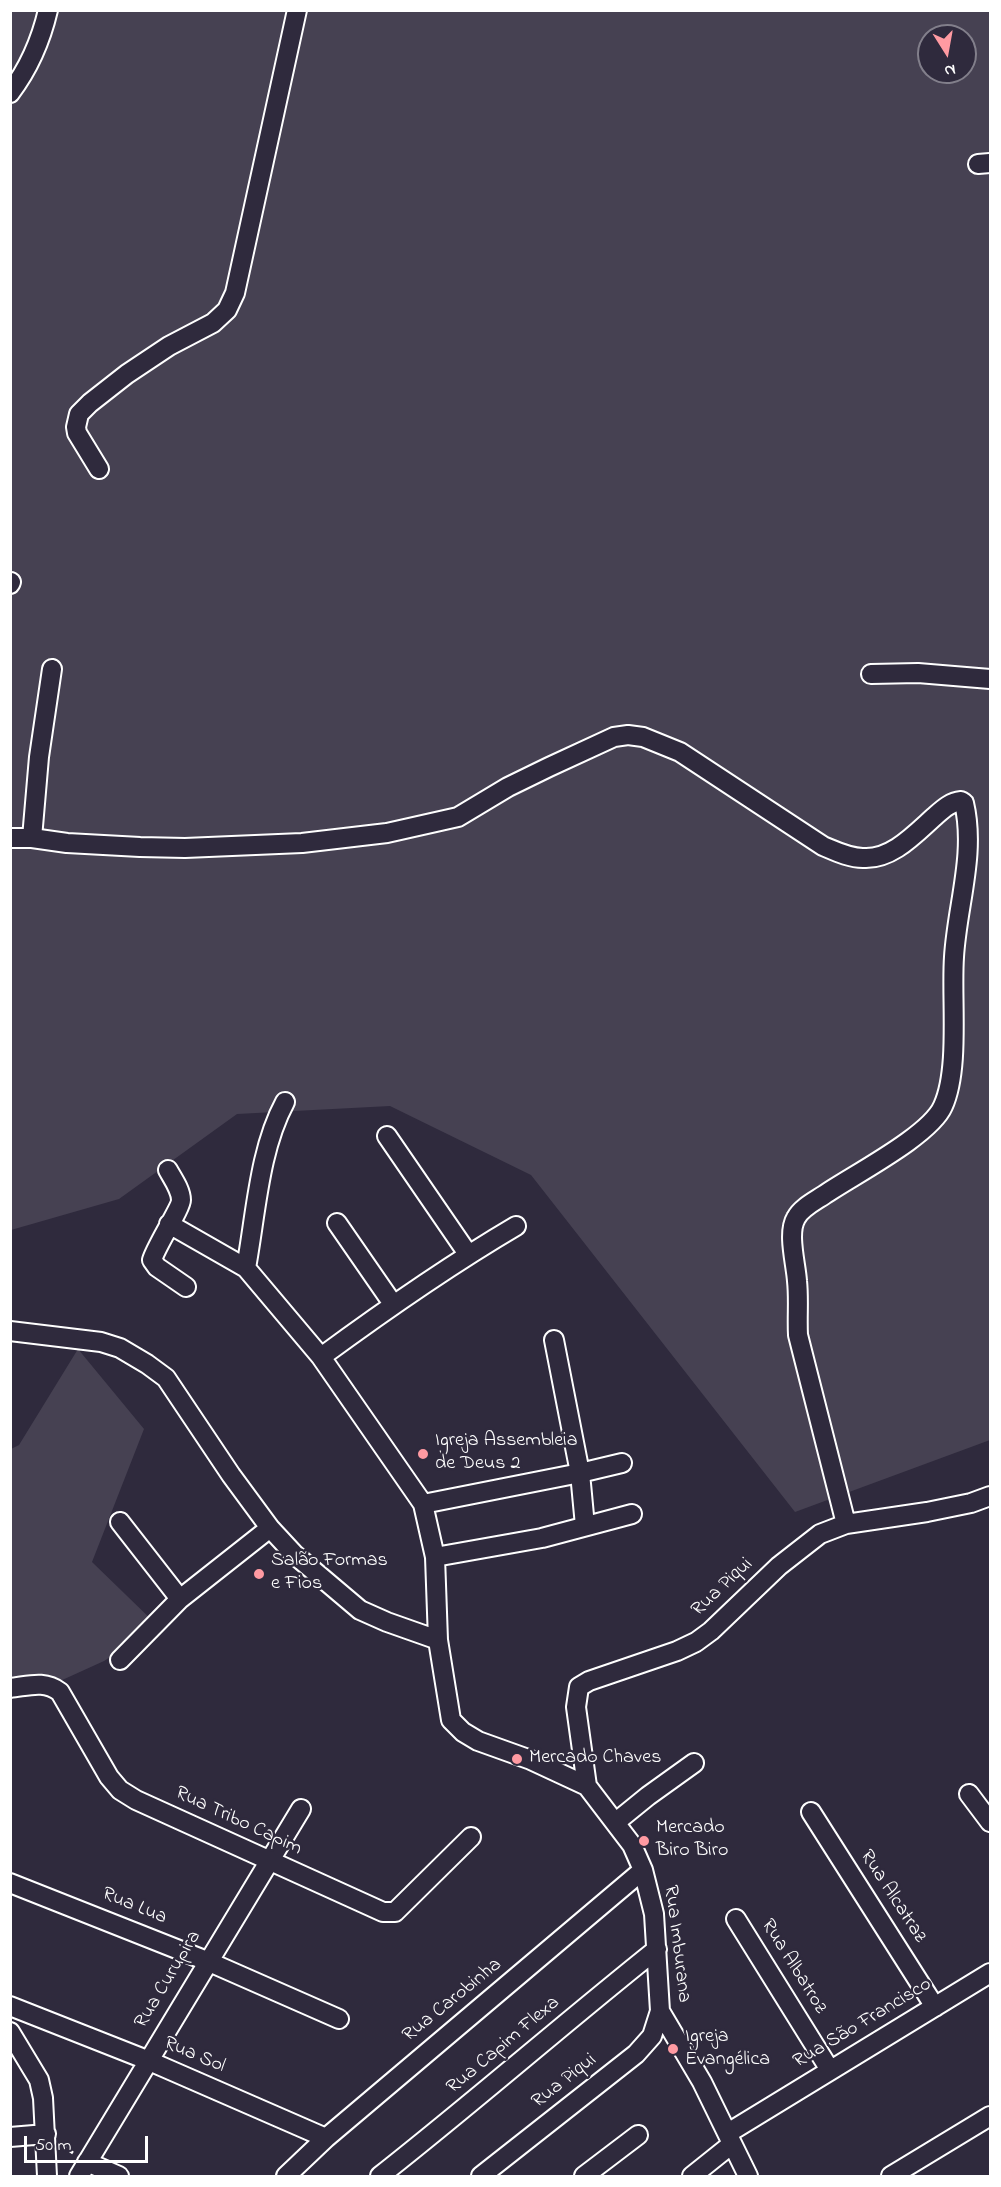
<!DOCTYPE html>
<meta charset="utf-8">
<style>
body{margin:0}
#map{position:relative;width:1001px;height:2187px;overflow:hidden;background:#2f2a3d;font-family:"Indie Flower",sans-serif}
canvas{display:block}
.frame{position:absolute;inset:0;border:12px solid #fff;pointer-events:none}
.north{position:absolute;left:917px;top:24px;width:60px;height:60px;box-sizing:border-box;background:#2f2a3d;border:2px solid #827f8b;border-radius:50%;rotate:169deg;font-size:16px;font-weight:700;line-height:24px;text-align:center;color:#fff}
.north::after{content:'';display:block;margin:auto;width:21px;height:27px;background:#ff9aa2;clip-path:polygon(50% 0,100% 100%,50% 72%,0 100%)}
.scale{position:absolute;left:24px;top:2136px;width:124px;height:27px;box-sizing:border-box;border:3px solid #fff;border-top:0;padding-left:8px;font-size:18px;line-height:21px;white-space:nowrap;color:#fff;-webkit-text-stroke:4px #2f2a3d;paint-order:stroke}
</style>
<div id="map">
<canvas width="1001" height="2187"></canvas>
<div class="frame"></div>
<div class="north">N</div>
<div class="scale">50 m</div>
</div>
<script>
const c = document.querySelector('canvas').getContext('2d');
c.lineJoin = 'round';
function paint(path, color) { c.fillStyle = color; c.fill(path, 'evenodd'); }
function stroke(path, color, width, dash) { c.strokeStyle = color; c.lineWidth = width; c.lineCap = dash ? 'butt' : 'round'; c.setLineDash(dash || []); c.stroke(path); }
function write(font, color, halo, rows, align = 'center') {
  c.font = font + ' "Indie Flower",sans-serif'; c.lineWidth = 5; c.setLineDash([]); c.textBaseline = 'middle'; c.strokeStyle = halo; c.fillStyle = color; for (const [text, x, y, turn = 0] of rows) {
    c.save(); c.translate(x, y); c.rotate((+turn || 0) * Math.PI / 180); c.textAlign = isNaN(turn) ? turn : align; if (halo) c.strokeText(text, 0, 0); c.fillText(text, 0, 0); c.restore();
  }
}
const green = new Path2D(`
 M11 11H990V1440L795 1512 531 1175 390 1106 237 1114 119 1199 11 1230ZM929 36H965V72H929Z
 M78 1349 144 1429 92 1562 158 1626 104 1661 49 1686 11 1690V1449L19 1445Z`);
const path = new Path2D(`
 M61 2145 73 2153`);
const street = new Path2D(`
 M10 93C29 68 41 40 48 10
 M978 164 990 163
 M99 469 77 433 76 427 79 414 90 403 127 374 169 346 213 323 227 310 235 293 297 10
 M10 584 11 582
 M871 674 918 673 990 679
 M10 838H32L67 843 140 847 185 848 302 843 387 833 458 817 508 787 549 767 614 737 628 735 643 737 680 752 823 846C835 851 849 858 863 858 891 860 914 835 934 817 942 810 950 802 961 801L964 803C976 854 957 906 954 957 951 998 960 1069 943 1106 930 1136 853 1175 824 1195 815 1201 801 1208 796 1218 787 1233 796 1264 797 1281 799 1299 797 1317 798 1335L846 1524
 M32 838 39 757 52 669
 M387 1136 468 1254
 M168 1170C173 1179 181 1190 181 1200 181 1208 156 1246 152 1260L157 1267 186 1287
 M337 1223 393 1304
 M169 1224 246 1268 321 1357 423 1504 435 1557 438 1640 451 1720 463 1732 478 1741 531 1760 587 1786 632 1845 643 1870 654 1914 660 2011 702 2082 748 2176
 M246 1268C256 1214 259 1150 285 1102
 M10 1331 101 1342 120 1348 147 1364 166 1378 231 1475 270 1528 295 1555 360 1610 387 1622 438 1640
 M554 1340 580 1473 585 1526
 M321 1357C385 1310 448 1266 516 1226
 M423 1504 580 1473 622 1463
 M120 1522 180 1599
 M435 1557 542 1538 632 1514
 M120 1660 180 1599 270 1528
 M10 1688C29 1686 44 1680 60 1692L109 1777 120 1790 136 1800 383 1912H395L471 1837
 M587 1786 576 1707 579 1687 589 1681 677 1651 696 1642 711 1631 779 1566 820 1534 846 1524 927 1512 971 1503 990 1496
 M969 1794 990 1822
 M811 1812 935 2007
 M616 1822 648 1796 694 1763
 M10 1883 207 1961 339 2019
 M736 1919 830 2070
 M10 2006 147 2060 326 2138
 M10 2032 39 2080 43 2098 47 2176
 M728 2133 990 1973
 M10 2137 46 2134
 M87 2162 119 2176
 M79 2176 301 1809
 M286 2176 326 2138 643 1870
 M380 2176C474 2102 563 2024 657 1949
 M481 2176 636 2054 652 2036 660 2011
 M584 2176 638 2135
 M692 2176 732 2144
 M891 2176 990 2116`);
const markers = [
 [423,1454,6,"#ff9aa2"],
 [259,1574,6,"#ff9aa2"],
 [517,1759,6,"#ff9aa2"],
 [644,1841,6,"#ff9aa2"],
 [673,2049,6,"#ff9aa2"]
];
const poiNames = [
 ["Igreja Assembleia",435,1442],
 ["de Deus 2",435,1465],
 ["Salão Formas",271,1562],
 ["e Fios",271,1585],
 ["Mercado Chaves",529,1759],
 ["Mercado",656,1829],
 ["Biro Biro",656,1852],
 ["Igreja",685,2038],
 ["Evangélica",685,2061]
];
const streetNames = [
 ["Rua Piqui",723,1588,-43],
 ["Rua Tribo Capim",238,1822,25],
 ["Rua Alcatraz",892,1897,57],
 ["Rua Lua",134,1907,22],
 ["Rua Imburana",676,1944,83],
 ["Rua Albatroz",793,1967,58],
 ["Rua Curupira",169,1980,-59],
 ["Rua Carobinha",453,2001,-39],
 ["Rua São Francisco",863,2024,-31],
 ["Rua Capim Flexa",504,2046,-40],
 ["Rua Sol",194,2056,23],
 ["Rua Piqui",565,2082,-38]
];
paint(green, '#464152');
stroke(street, '#fff', 22);
stroke(path, '#fff', 3, [6, 4.5]);
stroke(street, '#2f2a3d', 18);
for (const [x, y, r, color] of markers) { const dot = new Path2D(); dot.arc(x, y, r, 0, 2 * Math.PI); c.fillStyle = color; c.fill(dot); stroke(dot, '#2f2a3d', 2); }
write('20px', '#fff', '#2f2a3d', poiNames, 'left');
write('20px', '#fff', '#2f2a3d', streetNames);
</script>
